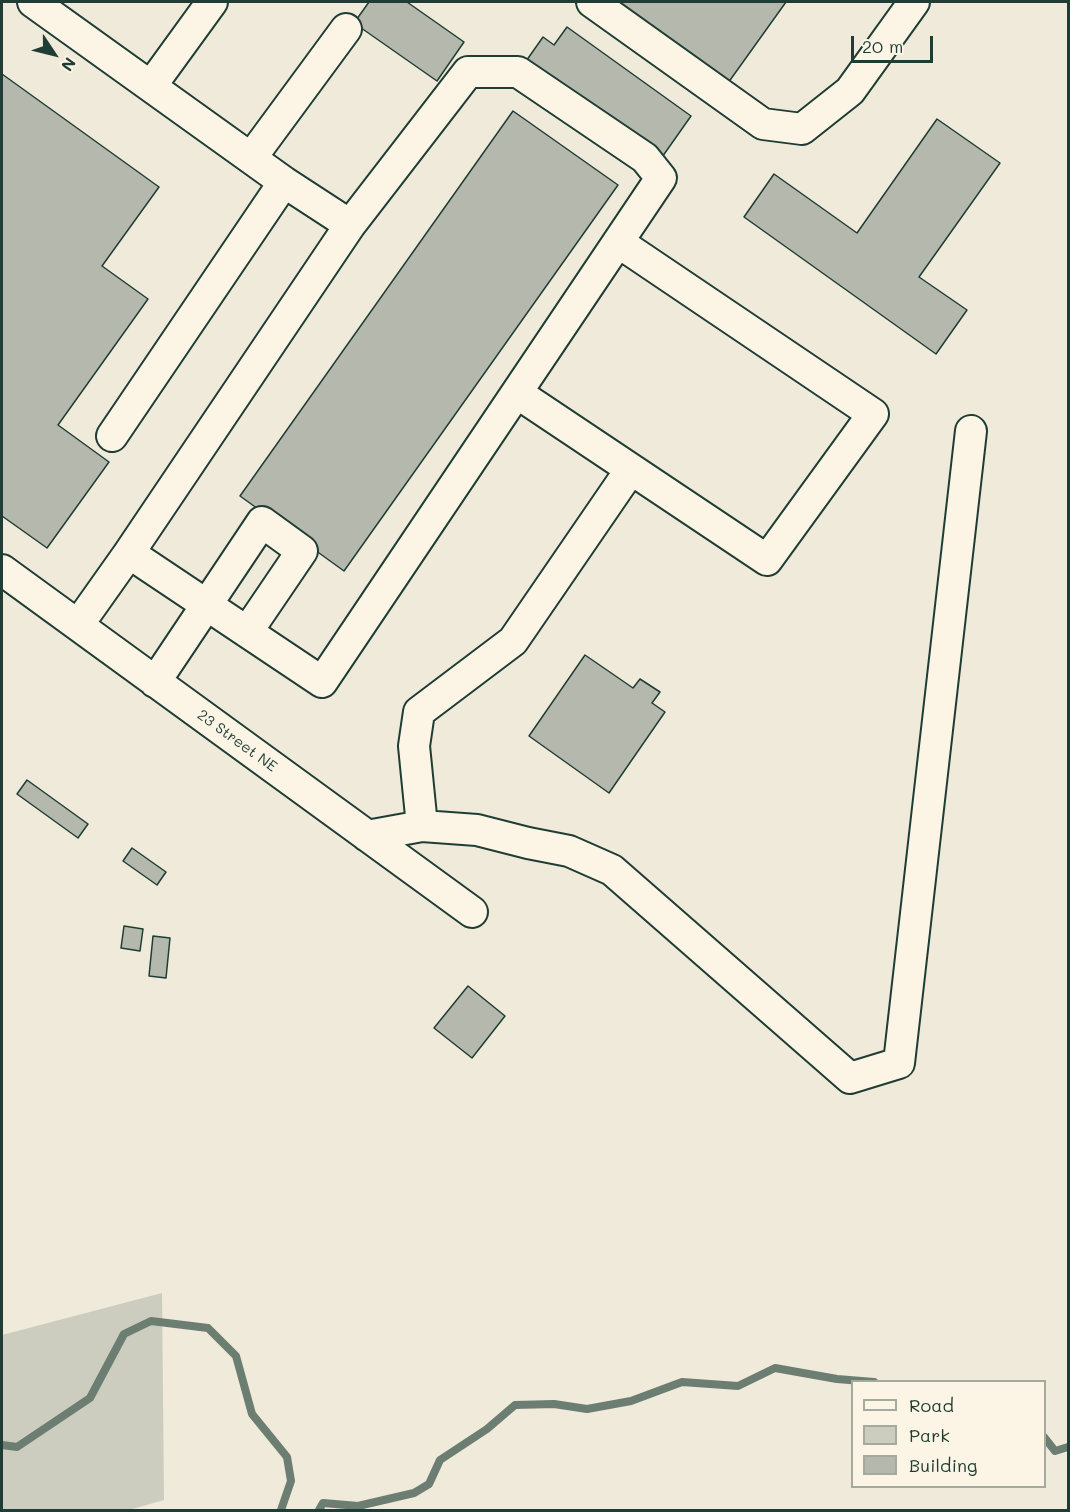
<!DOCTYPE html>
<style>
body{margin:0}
#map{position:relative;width:1070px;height:1512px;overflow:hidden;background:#efeada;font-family:Mali,sans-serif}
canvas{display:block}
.frame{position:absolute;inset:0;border:3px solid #1f3d34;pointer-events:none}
.legend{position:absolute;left:851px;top:1380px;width:195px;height:108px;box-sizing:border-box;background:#fcf5e5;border:2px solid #a4ab9e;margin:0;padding:8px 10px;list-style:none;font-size:18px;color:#1f3d34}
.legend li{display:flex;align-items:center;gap:12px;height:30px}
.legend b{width:30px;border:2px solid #a4ab9e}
.north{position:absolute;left:24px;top:24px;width:60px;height:60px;-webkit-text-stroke:4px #fcf5e5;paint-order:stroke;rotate:125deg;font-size:16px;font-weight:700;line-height:24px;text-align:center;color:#1f3d34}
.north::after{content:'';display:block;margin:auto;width:21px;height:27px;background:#1f3d34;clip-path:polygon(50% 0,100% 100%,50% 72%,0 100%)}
.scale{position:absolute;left:851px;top:36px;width:82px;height:27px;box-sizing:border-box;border:3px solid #1f3d34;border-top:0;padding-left:8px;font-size:18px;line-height:21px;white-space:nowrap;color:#1f3d34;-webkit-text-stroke:4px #fcf5e5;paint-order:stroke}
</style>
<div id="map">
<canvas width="1070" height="1512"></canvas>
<div class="frame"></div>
<ul class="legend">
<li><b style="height:8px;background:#fcf5e5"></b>Road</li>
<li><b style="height:16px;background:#cccdbf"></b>Park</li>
<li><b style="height:16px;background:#b5b9ad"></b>Building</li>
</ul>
<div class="north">N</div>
<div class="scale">20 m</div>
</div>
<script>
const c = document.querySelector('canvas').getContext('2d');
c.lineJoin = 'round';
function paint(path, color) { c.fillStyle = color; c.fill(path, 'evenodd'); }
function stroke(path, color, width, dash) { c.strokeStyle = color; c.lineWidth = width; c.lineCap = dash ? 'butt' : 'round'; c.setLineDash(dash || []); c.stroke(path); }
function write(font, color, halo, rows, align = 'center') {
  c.font = font + ' Mali,sans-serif'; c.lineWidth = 5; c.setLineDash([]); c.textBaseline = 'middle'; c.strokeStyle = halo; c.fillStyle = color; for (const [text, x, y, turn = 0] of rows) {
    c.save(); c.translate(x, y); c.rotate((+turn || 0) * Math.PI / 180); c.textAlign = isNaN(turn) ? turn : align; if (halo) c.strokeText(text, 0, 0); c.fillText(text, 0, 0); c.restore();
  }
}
const green = new Path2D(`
 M162 1293 164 1500 129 1510H2V1335Z`);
const stream = new Path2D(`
 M1044 1437 1055 1451 1068 1447
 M2 1445 17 1447 90 1398 124 1334 151 1321 208 1328 236 1356 252 1414 287 1457 291 1481 281 1510
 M319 1510 323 1503 358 1506 414 1493 429 1484 440 1460 487 1429 515 1405 554 1404 587 1409 631 1401 682 1382 738 1386 775 1368 837 1379 874 1382`);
const building = new Path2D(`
 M369 2H407L464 42 437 81 354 23Z
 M614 2H786L728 83Z
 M567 27 691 116 660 160 524 64 543 37 554 45Z
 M2 74 159 187 102 266 148 299 58 425 109 462 47 548 2 516Z
 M513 111 618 185 344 571 240 496Z
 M937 119 1000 163 919 277 967 310 936 354 744 217 774 174 857 233Z
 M585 655 633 688 640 679 660 692 652 703 665 712 609 793 529 736Z
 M27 780 88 824 78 838 17 794Z
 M132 848 166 872 157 885 123 861Z
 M124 926 143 929 140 951 121 948Z
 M153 936 170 938 166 978 149 976Z
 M468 986 505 1016 472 1058 434 1028Z`);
const minor = new Path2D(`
 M33 2 284 182 350 225 129 553 78 625
 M592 2 763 124 802 129 850 91 914 2
 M151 86 212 2
 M251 158 346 29
 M517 393 767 560 873 414 618 242
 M112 436 284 182
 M129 553 322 682 661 178 645 158 518 72H468L350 225
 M2 570 472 912
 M155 682 262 522 302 551 247 632
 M422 826 414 746 419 712 513 641 631 469
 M367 836 422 826 477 830 528 843 569 851 612 870 850 1078 899 1063 971 431`);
const streetNames = [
 ["23 Street NE",237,741,36]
];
paint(green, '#cccdbf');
stroke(stream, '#6c7d71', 8);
paint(building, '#b5b9ad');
stroke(building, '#1f3d34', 1.5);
stroke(minor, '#1f3d34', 34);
stroke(minor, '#fcf5e5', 30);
write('15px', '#1f3d34', '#fcf5e5', streetNames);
</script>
